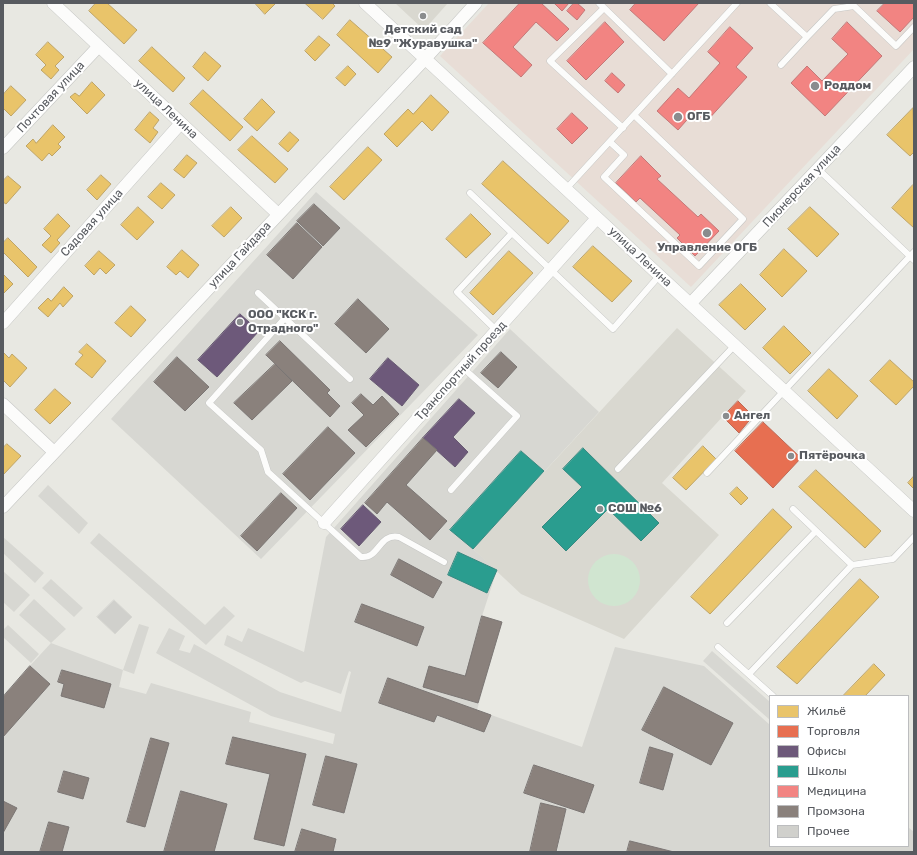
<!DOCTYPE html>
<meta charset="utf-8">
<style>
body{margin:0}
#map{position:relative;width:917px;height:855px;overflow:hidden;background:#e8e8e2;font-family:Rubik,sans-serif}
canvas{display:block}
.frame{position:absolute;inset:0;border:4px solid #585b60;pointer-events:none}
.legend{position:absolute;left:769px;top:695px;width:140px;height:152px;box-sizing:border-box;background:#fff;border:1px solid #bcbdbf;margin:0;padding:5px 7px;list-style:none;font-size:12px;color:#585b60}
.legend li{display:flex;align-items:center;gap:8px;height:20px}
.legend b{width:20px;border:1px solid #bcbdbf}
</style>
<div id="map">
<canvas width="917" height="855"></canvas>
<div class="frame"></div>
<ul class="legend">
<li><b style="height:11px;background:#e9c46a"></b>Жильё</li>
<li><b style="height:11px;background:#e76f51"></b>Торговля</li>
<li><b style="height:11px;background:#6d597a"></b>Офисы</li>
<li><b style="height:11px;background:#2a9d8f"></b>Школы</li>
<li><b style="height:11px;background:#f28482"></b>Медицина</li>
<li><b style="height:11px;background:#8a817c"></b>Промзона</li>
<li><b style="height:11px;background:#d0d0cc"></b>Прочее</li>
</ul>
</div>
<script>
const c = document.querySelector('canvas').getContext('2d');
c.lineJoin = 'round';
function paint(path, color) { c.fillStyle = color; c.fill(path, 'evenodd'); }
function stroke(path, color, width, dash) { c.strokeStyle = color; c.lineWidth = width; c.lineCap = dash ? 'butt' : 'round'; c.setLineDash(dash || []); c.stroke(path); }
function write(font, color, halo, rows, align = 'center') {
  c.font = font + ' Rubik,sans-serif'; c.lineWidth = 4; c.setLineDash([]); c.textBaseline = 'middle'; c.strokeStyle = halo; c.fillStyle = color; for (const [text, x, y, turn = 0] of rows) {
    c.save(); c.translate(x, y); c.rotate((+turn || 0) * Math.PI / 180); c.textAlign = isNaN(turn) ? turn : align; if (halo) c.strokeText(text, 0, 0); c.fillText(text, 0, 0); c.restore();
  }
}
const industrial = new Path2D(`
 M316 192 478 335 261 559 111 419Z
 M510 329 599 412 473 549 497 570 482 616 502 622 477 710 582 747 615 647 704 666 770 725V846H908V827L914 832V852H557L568 800 555 852H3V695L51 643 19 615 34 599 66 629 51 643 123 670 139 624 149 627 134 674 123 670 119 687 146 694 151 683 251 712 249 722 333 744 335 734 271 716 156 653 169 628 185 636 179 650 190 653 194 644 280 692 341 712 351 672 349 671 341 694 305 681 301 683 224 645 227 635 242 642 248 628 304 652 326 537Z
 M48 485 88 523 79 534 38 496Z
 M99 533 205 625 224 606 235 616 206 645 90 543Z
 M3 537 44 573 35 583 3 553Z
 M3 571 30 595 14 612 3 602Z
 M51 579 83 608 74 617 42 588Z
 M8 625 39 654 31 663 3 637V630Z
 M712 651 770 702V720L703 661Z`);
const education = new Path2D(`
 M395 3H448L424 30Z
 M677 328 746 391 662 483 719 535 624 639 521 594 473 549Z`);
const medical = new Path2D(`
 M489 3H914V49L691 287 440 56Z`);
const green = new Path2D(`
 M588 580a26 26 0 1 1 52 0a26 26 0 1 1-52 0Z`);
const homes = new Path2D(`
 M96 3H107L137 30 124 44 89 11Z
 M255 3H276L265 14Z
 M305 3H332L335 6 323 19Z
 M350 20 392 57 378 73 337 35Z
 M319 36 330 45 315 61 305 51Z
 M48 42 64 57 55 66 59 70 51 79 41 70 46 65 36 55Z
 M152 47 185 78 173 92 139 61Z
 M205 52 221 66 208 81 193 67Z
 M348 66 356 74 345 86 336 78Z
 M92 82 105 95 87 114 70 97 75 93 79 96Z
 M11 86 26 100 11 116 3 108V95Z
 M203 90 243 127 230 141 190 104Z
 M431 95 449 112 432 131 422 121 397 147 384 134 408 109 413 114Z
 M262 99 275 112 257 131 244 119Z
 M913 108 914 152 910 156 887 135Z
 M150 112 159 120 153 128 158 132 150 143 135 130Z
 M53 125 65 137 58 144 61 147 52 156 49 153 42 161 26 146 33 139 36 143Z
 M290 132 299 140 288 152 279 144Z
 M252 136 288 169 275 183 238 150Z
 M368 147 382 160 344 200 330 187Z
 M187 155 197 163 184 178 174 170Z
 M503 161 569 221 548 244 482 184Z
 M101 175 111 184 97 200 87 190Z
 M8 176 21 187 6 204 3 202V181Z
 M161 183 175 195 162 209 148 197Z
 M913 185 914 186V228L892 208Z
 M138 207 154 222 137 240 121 225Z
 M231 207 242 218 224 237 212 226Z
 M810 207 839 234 817 257 788 229Z
 M58 214 70 226 57 240 60 243 51 253 42 245 51 236 44 229Z
 M471 214 491 234 466 258 446 239Z
 M8 238 37 267 28 277 3 252V243Z
 M593 246 632 281 612 302 573 267Z
 M784 249 807 271 782 297 760 275Z
 M182 250 199 265 188 278 180 271 176 275 167 267Z
 M99 251 115 265 106 274 100 268 94 275 85 266Z
 M509 251 533 273 493 315 470 293Z
 M3 274 13 284 3 294Z
 M741 284 766 309 745 330 719 305Z
 M64 287 73 296 63 307 60 303 48 317 38 308 48 298 51 301Z
 M131 306 146 320 131 337 115 323Z
 M784 326 811 353 790 374 763 348Z
 M87 344 106 361 92 378 75 364 83 355 79 352Z
 M3 352 9 358 12 354 27 368 10 387 3 380Z
 M890 360 914 382V386L896 405 870 381Z
 M829 369 858 396 837 419 808 391Z
 M55 389 71 403 50 424 35 410Z
 M7 444 21 456 3 475V448Z
 M703 446 716 459 686 490 673 478Z
 M816 470 881 531 865 548 799 487Z
 M914 476V489L908 483Z
 M737 487 748 498 741 505 730 494Z
 M773 509 792 527 710 614 691 597Z
 M860 579 879 597 797 684 777 667Z
 M874 664 885 675 865 696H843Z`);
const shops = new Path2D(`
 M738 401 753 416 739 433 723 417Z
 M763 422 801 458 773 488 735 451Z`);
const offices = new Path2D(`
 M240 314 259 331 217 377 198 360Z
 M388 358 419 385 402 406 370 379Z
 M459 399 475 413 453 437 468 452 455 467 423 438Z
 M363 505 381 522 359 546 341 529Z`);
const schools = new Path2D(`
 M583 448 659 523 641 541 608 509 566 551 542 527 582 487 563 469Z
 M521 451 544 471 473 549 450 530Z
 M458 552 497 570 487 593 448 575Z`);
const health = new Path2D(`
 M520 3H541L569 29 557 41 536 22 513 47 532 65 521 77 483 43Z
 M556 3H569L562 11 555 4Z
 M574 3H577L585 10 577 20 567 11Z
 M636 3H699L664 41 630 10Z
 M885 3H914V17L900 32 877 11Z
 M605 22 624 42 586 80 567 61Z
 M847 22 882 56 825 116 791 83 807 66 822 81 848 54 832 39Z
 M730 27 753 48 736 67 747 77 706 122 694 112 678 130 657 111 678 88 689 98 720 63 708 52Z
 M612 73 625 85 618 93 605 81Z
 M572 113 588 128 572 144 557 129Z
 M641 156 661 176 657 179 698 217 701 214 719 231 695 256 677 238 680 235 640 198 636 202 616 183Z`);
const industry = new Path2D(`
 M314 204 340 228 323 246 297 221Z
 M297 223 322 247 293 279 267 255Z
 M358 299 389 329 366 353 335 324Z
 M280 341 330 390 327 393 340 406 330 417 266 355Z
 M501 352 517 367 498 388 481 373Z
 M177 357 209 387 185 411 154 382Z
 M275 364 292 381 252 420 234 403Z
 M361 394 373 405 382 396 399 414 366 447 348 430 364 415 352 403Z
 M328 427 355 453 310 500 283 474Z
 M423 438 437 450 406 485 447 521 430 540 387 502 377 514 365 503Z
 M281 493 297 508 257 551 241 536Z
 M399 559 442 582 433 598 391 575Z
 M362 604 424 627 417 646 355 622Z
 M482 616 502 622 478 703 423 687 429 666 465 676Z
 M30 666 50 684 3 737V697Z
 M62 670 111 684 104 708 61 696 64 684 58 682Z
 M388 678 491 715 484 732 437 715 434 722 379 703Z
 M664 687 733 723 711 765 642 730Z
 M233 737 306 754 284 846 254 839 270 774 226 764Z
 M151 738 169 743 145 827 127 822Z
 M650 747 673 754 663 790 640 783Z
 M326 756 357 764 344 813 313 805Z
 M534 765 594 785 584 813 524 793Z
 M64 771 89 778 83 799 58 792Z
 M181 791 227 804 214 852H164Z
 M3 801 17 808 3 833Z
 M541 803 566 809 556 852H530Z
 M49 822 69 827 62 852H40Z
 M302 829 336 839 333 852H295Z
 M630 841 674 852H627Z`);
const building = new Path2D(`
 M114 600 132 617 115 634 97 617Z`);
const lane = new Path2D(`
 M599 3 672 74
 M770 3 807 37 834 9 854 6 896 46 914 27
 M604 8 550 61 623 128
 M781 65 807 37
 M610 142 624 155 604 177 699 266 743 219 635 116
 M818 169 914 260
 M566 189 737 3
 M470 193 613 329 659 276
 M258 293 350 379
 M285 318 209 403 261 450 268 472 361 557C380 559 378 533 399 537L444 562
 M497 331 457 292 512 233
 M618 469 735 345
 M707 473 914 252
 M451 490 517 416 463 368
 M852 565 893 559 914 537
 M727 623 816 531
 M718 647 773 696
 M749 674 852 565 793 509`);
const street = new Path2D(`
 M53 3 278 214
 M365 3 914 511
 M3 148 99 46
 M690 304 914 67
 M3 323 181 123
 M3 404 54 452
 M3 507 425 59 476 3
 M324 523 597 218`);
const markers = [
 [423,16,4,"#8a8c8e"],
 [815,86,5,"#8a8c8e"],
 [678,117,5,"#8a8c8e"],
 [707,233,5,"#8a8c8e"],
 [240,322,4,"#8a8c8e"],
 [726,416,4,"#8a8c8e"],
 [791,456,4,"#8a8c8e"],
 [600,509,4,"#8a8c8e"]
];
const poiNames = [
 ["Детский сад",423,30,"center"],
 ["№9 \"Журавушка\"",423,44,"center"],
 ["Роддом",824,86],
 ["ОГБ",687,117],
 ["Управление ОГБ",707,248,"center"],
 ["ООО \"КСК г.",248,315],
 ["Отрадного\"",248,329],
 ["Ангел",734,416],
 ["Пятёрочка",799,456],
 ["СОШ №6",608,509]
];
const streetNames = [
 ["Почтовая улица",51,97,-47],
 ["улица Ленина",166,109,43],
 ["Пионерская улица",802,186,-47],
 ["Садовая улица",92,223,-48],
 ["улица Гайдара",240,255,-47],
 ["улица Ленина",640,257,43],
 ["Транспортный проезд",461,371,-48]
];
paint(industrial, '#d7d7d2');
paint(education, '#d9d8d0');
paint(medical, '#e8ddd6');
paint(green, '#d0e5d0');
paint(homes, '#e9c46a');
stroke(homes, '#bea467', 1);
paint(shops, '#e76f51');
stroke(shops, '#bc6956', 1);
paint(offices, '#6d597a');
stroke(offices, '#675a72', 1);
paint(schools, '#2a9d8f');
stroke(schools, '#388981', 1);
paint(health, '#f28482');
stroke(health, '#c47878', 1);
paint(industry, '#8a817c');
stroke(industry, '#7b7674', 1);
paint(building, '#d0d0cc');
stroke(building, '#d7d7d2', 1);
stroke(lane, '#c5c6c4', 7);
stroke(street, '#c5c6c4', 13);
stroke(lane, '#fcfcfb', 6);
stroke(street, '#fcfcfb', 12);
for (const [x, y, r, color] of markers) { const dot = new Path2D(); dot.arc(x, y, r, 0, 2 * Math.PI); c.fillStyle = color; c.fill(dot); stroke(dot, '#fff', 1.5); }
write('bold 12px', '#585b60', '#fff', poiNames, 'left');
write('12px', '#585b60', '#fff', streetNames);
</script>
